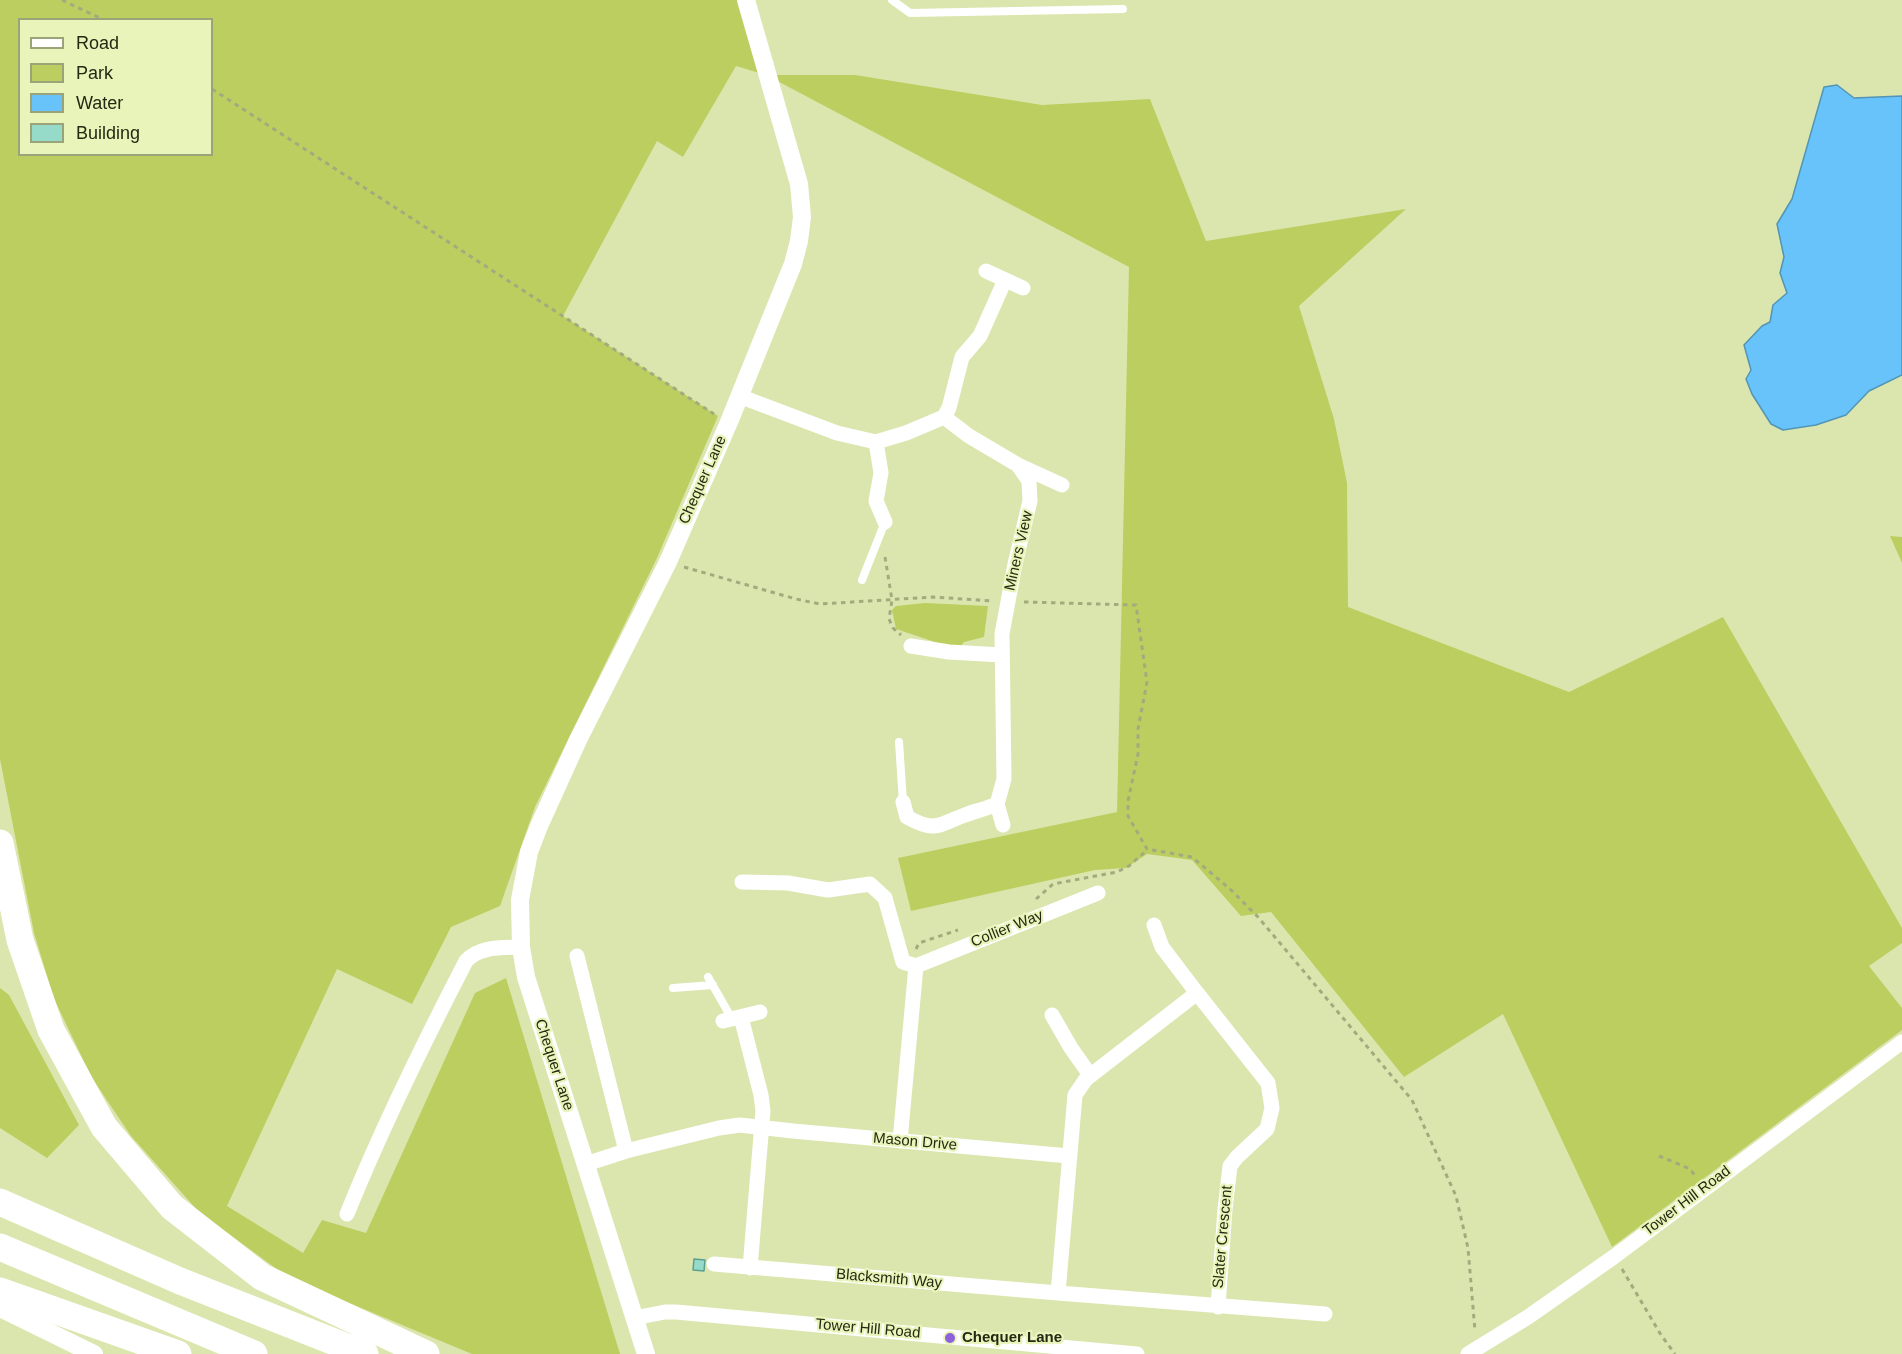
<!DOCTYPE html>
<style>
body{margin:0}
#map{position:relative;width:1902px;height:1354px;overflow:hidden;background:#dbe6af;font-family:Arial,sans-serif}
canvas{display:block}
.legend{position:absolute;left:18px;top:18px;width:195px;height:138px;box-sizing:border-box;background:#e9f4bb;border:2px solid #9ba378;margin:0;padding:8px 10px;list-style:none;font-size:18px;color:#252913}
.legend li{display:flex;align-items:center;gap:12px;height:30px}
.legend b{width:30px;border:2px solid #9ba378}
</style>
<div id="map">
<canvas width="1902" height="1354"></canvas>
<ul class="legend">
<li><b style="height:8px;background:#fff"></b>Road</li>
<li><b style="height:16px;background:#bdce60"></b>Park</li>
<li><b style="height:16px;background:#67c3f9"></b>Water</li>
<li><b style="height:16px;background:#96dbc9"></b>Building</li>
</ul>
</div>
<script>
const c = document.querySelector('canvas').getContext('2d');
c.lineJoin = 'round';
function paint(path, color) { c.fillStyle = color; c.fill(path, 'evenodd'); }
function stroke(path, color, width, dash) { c.strokeStyle = color; c.lineWidth = width; c.lineCap = dash ? 'butt' : 'round'; c.setLineDash(dash || []); c.stroke(path); }
function write(font, color, halo, rows, align = 'center') {
  c.font = font + ' Arial,sans-serif'; c.lineWidth = 4.5; c.setLineDash([]); c.textBaseline = 'middle'; c.strokeStyle = halo; c.fillStyle = color; for (const [text, x, y, turn = 0] of rows) {
    c.save(); c.translate(x, y); c.rotate((+turn || 0) * Math.PI / 180); c.textAlign = isNaN(turn) ? turn : align; if (halo) c.strokeText(text, 0, 0); c.fillText(text, 0, 0); c.restore();
  }
}
const green = new Path2D(`
 M0 0H746L767 75H855L1042 105 1150 99 1206 241 1406 209 1299 306 1334 419 1347 483 1348 607 1569 692 1723 617 1902 928V943L1869 966 1902 1008V1030L1612 1247 1503 1014 1404 1077 1271 912 1241 916 1192 860 1147 854 1126 868 1095 870 911 911 898 858 1117 812 1129 267 766 75 736 66 683 157 657 141 563 316 718 416 657 558 535 807 500 906 451 927 412 1004 337 969 227 1206 303 1253 322 1220 366 1233 475 993 506 978 620 1354H472L289 1278 199 1212 131 1136 92 1078 54 999 34 933 0 759ZM20 20H212V154H20Z
 M1890 536 1902 537V563Z
 M925 603 988 606 984 637 964 642 961 646 941 644 896 629 892 610 896 606Z
 M0 988 9 995 79 1125 47 1158 0 1128Z`);
const water = new Path2D(`
 M1837 85 1854 98 1902 96V375L1869 391 1846 415 1816 425 1783 430 1771 424 1752 394 1746 379 1751 370 1744 345 1762 326 1770 322 1773 305 1787 293 1780 273 1784 257 1777 224 1792 199 1824 87Z`);
const building = new Path2D(`
 M694 1259 705 1260 704 1271 693 1270Z`);
const path = new Path2D(`
 M62 0 104 20
 M212 89 714 414
 M885 557 892 600 889 619 893 628 901 635
 M684 567 796 599 820 604 933 597 993 601
 M1024 602 1136 605 1147 682 1138 729V754L1128 801V816L1147 849 1192 857 1230 889 1258 917 1412 1100 1456 1196 1468 1248 1475 1331
 M1036 899 1053 884 1117 872 1129 866 1147 850
 M916 949 919 943 958 930
 M1659 1156 1690 1169 1696 1177
 M1622 1269 1661 1335 1675 1354`);
const service = new Path2D(`
 M892 0 910 13 1123 9
 M862 580 885 522
 M899 742 903 802
 M708 977 732 1019
 M673 988 713 985`);
const minor = new Path2D(`
 M986 271 1023 288
 M739 396 837 433 876 442 906 433 944 417 949 408 962 357 980 336 1005 280
 M876 442 881 473 876 501 885 522
 M1018 465 1062 485
 M911 646 949 652 1002 655
 M903 802 907 817C936 833 937 825 965 815 975 811 986 809 997 804L1004 779 1002 634 1015 564 1030 501 1029 481 1018 465 969 436 944 417
 M997 804 1003 825
 M742 882 788 883 828 890 870 884 885 898 903 962 916 966
 M1154 925 1162 947 1197 993 1086 1079 1075 1095 1058 1293 1325 1314
 M577 956 626 1151
 M1197 993 1268 1083 1272 1108 1267 1129 1237 1157 1230 1166 1225 1209 1218 1307
 M1052 1015 1071 1048 1090 1075
 M741 1017 761 1095 763 1111 750 1268
 M723 1021 760 1012
 M900 1141 916 966 1098 893
 M586 1164 626 1151 719 1128 740 1125 793 1131 1069 1156
 M347 1214C382 1127 423 1044 466 961 479 946 502 948 521 947
 M714 1264 1058 1293
 M634 1318 665 1312H676L1137 1354
 M1468 1354 1528 1317 1615 1256 1902 1042`);
const tertiary = new Path2D(`
 M0 1308 94 1354
 M646 1354 526 977 521 947 520 900 529 852 539 826 578 740 668 562 729 422 793 264 799 241 802 217 799 184 746 0`);
const motorway = new Path2D(`
 M0 843 20 940 51 1030 104 1127 172 1207 262 1277 426 1354
 M0 1202 180 1281 365 1354
 M0 1247 254 1354
 M0 1291 178 1354`);
const markers = [
 [950,1338,6,"#8c61db"]
];
const streetNames = [
 ["Chequer Lane",703,480,-66],
 ["Miners View",1019,551,-77],
 ["Collier Way",1007,929,-22],
 ["Chequer Lane",554,1065,72],
 ["Mason Drive",915,1142,5],
 ["Tower Hill Road",1687,1201,-37],
 ["Slater Crescent",1223,1237,-85],
 ["Blacksmith Way",889,1279,5],
 ["Tower Hill Road",868,1329,5]
];
const poiNames = [
 ["Chequer Lane",962,1338]
];
paint(green, '#bdce60');
paint(water, '#67c3f9');
stroke(water, '#5395b4', 1.5);
paint(building, '#96dbc9');
stroke(building, '#5ca090', 1.5);
stroke(path, '#a2ab7e', 3, [4.5, 4.5]);
stroke(service, '#fff', 8);
stroke(minor, '#fff', 15);
stroke(tertiary, '#fff', 18);
stroke(motorway, '#fff', 27);
for (const [x, y, r, color] of markers) { const dot = new Path2D(); dot.arc(x, y, r, 0, 2 * Math.PI); c.fillStyle = color; c.fill(dot); stroke(dot, '#e9f4bb', 2); }
write('15px', '#252913', '#e9f4bb', streetNames);
write('bold 15px', '#252913', '#e9f4bb', poiNames, 'left');
</script>
